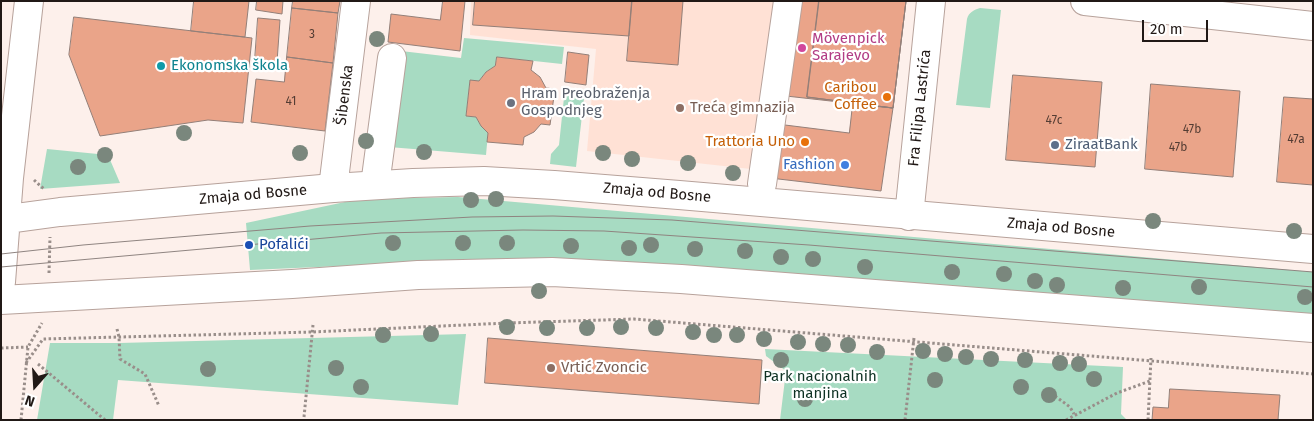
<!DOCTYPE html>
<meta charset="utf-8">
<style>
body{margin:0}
#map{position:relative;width:1314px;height:421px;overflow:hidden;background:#fdf0eb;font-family:"Fira Sans",sans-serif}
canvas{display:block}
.frame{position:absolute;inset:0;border:2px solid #211916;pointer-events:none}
.north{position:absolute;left:10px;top:361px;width:50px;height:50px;-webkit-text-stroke:4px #fff;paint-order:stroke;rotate:199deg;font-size:14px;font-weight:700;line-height:20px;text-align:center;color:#211916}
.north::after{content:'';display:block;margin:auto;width:18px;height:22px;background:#211916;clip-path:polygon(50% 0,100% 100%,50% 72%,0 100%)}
.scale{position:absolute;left:1142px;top:20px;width:66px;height:22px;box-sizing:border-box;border:2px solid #211916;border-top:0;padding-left:6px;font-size:15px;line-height:18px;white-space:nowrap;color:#211916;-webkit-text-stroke:4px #fff;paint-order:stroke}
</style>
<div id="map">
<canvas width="1314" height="421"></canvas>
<div class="frame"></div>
<div class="north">N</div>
<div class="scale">20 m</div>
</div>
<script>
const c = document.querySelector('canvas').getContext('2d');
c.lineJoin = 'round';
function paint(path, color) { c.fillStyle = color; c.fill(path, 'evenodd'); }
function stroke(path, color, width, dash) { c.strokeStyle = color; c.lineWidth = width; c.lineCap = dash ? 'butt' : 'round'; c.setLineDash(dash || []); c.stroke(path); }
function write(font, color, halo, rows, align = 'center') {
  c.font = font + ' "Fira Sans",sans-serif'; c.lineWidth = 4.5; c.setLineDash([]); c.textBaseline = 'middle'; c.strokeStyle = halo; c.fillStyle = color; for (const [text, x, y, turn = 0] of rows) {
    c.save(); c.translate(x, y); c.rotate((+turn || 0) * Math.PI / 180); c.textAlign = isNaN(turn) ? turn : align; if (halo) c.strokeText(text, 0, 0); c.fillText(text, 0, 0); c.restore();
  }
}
const built = new Path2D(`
 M471 1H784L760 170 587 151 596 49 470 35Z`);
const green = new Path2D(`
 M980 8 1001 10 990 108 956 105 967 19C969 12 974 10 980 8Z
 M464 38 564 47 562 64 497 57 495 66 486 72 479 81H470L466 116 476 117 481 126 488 133 486 155 389 147 401 51 461 58Z
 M565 88 585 90 576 167 550 164 551 154 559 145Z
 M47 149 108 155 120 183 40 189Z
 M458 197 1313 272V318L409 263 250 270 246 223 359 199Z
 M466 334 458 405 118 380 113 420H37L50 343H119Z
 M765 349 1123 367 1121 414 1127 420H780L786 371 766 356Z`);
const building = new Path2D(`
 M194 1H249L245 37 191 31Z
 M257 1H283L282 14 256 10Z
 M293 1H340L338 13 292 8Z
 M443 1H465L460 51 388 42 391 14 440 20Z
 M475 1H632L629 36 473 25Z
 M632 1H683L678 65 627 61Z
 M797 1H819L807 97 893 108 906 1 893 108 786 96Z
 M819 1H906L893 108 807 97Z
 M292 8 338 13 333 63 287 57Z
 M74 17 252 38 243 123 208 120 100 136 69 55Z
 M258 18 280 20 277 62 255 60Z
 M568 52 589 55 586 85 565 82Z
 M287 57 333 63 325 131 251 122 256 79 284 82Z
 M497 57 533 61 531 70 540 77 546 88 555 89 550 125 541 124 534 132 524 137 523 145 487 142 488 133 481 126 476 117 466 116 470 80 479 81 486 72 495 66Z
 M1013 75 1102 82 1095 167 1006 160Z
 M1151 84 1240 91 1233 177 1145 169Z
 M1284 97 1313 99V185L1277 182Z
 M853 104 893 108 881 191 770 178 777 124 849 133Z
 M488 338 762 360 759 404 485 383Z
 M1170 389 1280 395 1278 420H1152L1153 407 1168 408Z`);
const path = new Path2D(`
 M34 180 44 189
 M49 273 50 237
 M117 329 119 337 120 359 145 374 159 406
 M1 348 28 347
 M26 363 43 339 312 332 507 323 634 319 1313 374
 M38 364 105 420
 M1055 396 1070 407 1074 414
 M304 417 313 325
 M21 420 28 347 42 323
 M905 420 914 338
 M1066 420 1117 393 1150 381
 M1148 420 1151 358`);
const minor = new Path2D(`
 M1085 1 1313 26
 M762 184 788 1
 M375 185 392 58
 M333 188 356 1
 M909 216 931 1`);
const major = new Path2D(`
 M1 220 60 212 333 188 413 183 484 181 554 185 679 195 1313 249
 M1 282 9 178 29 1
 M1 300 292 284 418 275 552 272 681 279 1313 328`);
const tram = new Path2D(`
 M1 254 83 245 310 226 472 217 553 216 672 220 1313 272
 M1 267 381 233 523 230 604 231 809 245 1313 287`);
const trees = [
 [377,39],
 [184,133],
 [366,141],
 [424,152],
 [300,153],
 [603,153],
 [105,155],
 [632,159],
 [688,163],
 [78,167],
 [733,173],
 [496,199],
 [471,200],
 [1153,221],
 [1294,231],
 [393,243],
 [463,243],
 [507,243],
 [651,245],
 [571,246],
 [629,248],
 [695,249],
 [745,251],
 [781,257],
 [813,259],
 [865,267],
 [952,272],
 [1004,274],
 [1035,281],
 [1057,285],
 [1199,287],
 [1123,288],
 [539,291],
 [1305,297],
 [507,327],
 [621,327],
 [547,328],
 [587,328],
 [656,328],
 [693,332],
 [431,334],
 [383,335],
 [714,335],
 [737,335],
 [764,339],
 [798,342],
 [823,344],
 [848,345],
 [923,351],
 [877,352],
 [945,354],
 [966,357],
 [991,359],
 [781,360],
 [1025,360],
 [1060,363],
 [1079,364],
 [336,368],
 [208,369],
 [1094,379],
 [935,380],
 [361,387],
 [1021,387],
 [1049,395],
 [805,399]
];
const markers = [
 [802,48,5,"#d1479c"],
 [161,66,5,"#0f9aa8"],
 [887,97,5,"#e8710a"],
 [511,103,5,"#6b7280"],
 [680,108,5,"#8d6e63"],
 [805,142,5,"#e8710a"],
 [1055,145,5,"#5c6f8a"],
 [845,165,5,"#3f7fe0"],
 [249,245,5,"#1a4fb4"],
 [551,368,5,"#8d6e63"]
];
const numberNames = [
 ["3",312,35],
 ["41",291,102],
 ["47c",1054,121],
 ["47b",1192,130],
 ["47a",1296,140],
 ["47b",1178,148]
];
const hotelNames = [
 ["Mövenpick",812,39],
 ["Sarajevo",812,56]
];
const cultureNames = [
 ["Ekonomska škola",171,66]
];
const foodNames = [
 ["Caribou",877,88],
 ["Coffee",877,105],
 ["Trattoria Uno",795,142]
];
const worshipNames = [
 ["Hram Preobraženja",521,94],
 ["Gospodnjeg",521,111]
];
const streetNames = [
 ["Šibenska",345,95,-83],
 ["Fra Filipa Lastrića",920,108,-84],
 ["Zmaja od Bosne",657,193,5],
 ["Zmaja od Bosne",253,195,-5],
 ["Zmaja od Bosne",1061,228,5]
];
const educationNames = [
 ["Treća gimnazija",690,108],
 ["Vrtić Zvoncic",561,368]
];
const serviceNames = [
 ["ZiraatBank",1065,145]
];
const shopNames = [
 ["Fashion",835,165]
];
const transitNames = [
 ["Pofalići",259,245]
];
const parkNames = [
 ["Park nacionalnih",820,377],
 ["manjina",820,394]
];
paint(built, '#ffe1d5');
paint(green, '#a7dbc2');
paint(building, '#eaa489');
stroke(building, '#937f78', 1);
stroke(minor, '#b7a29b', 30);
stroke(major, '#b7a29b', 30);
stroke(path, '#998e8a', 3, [2.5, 2.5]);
stroke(minor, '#fff', 28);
stroke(major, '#fff', 28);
stroke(tram, '#8f8480', 1);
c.fillStyle = '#7a877d';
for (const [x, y] of trees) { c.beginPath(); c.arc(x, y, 8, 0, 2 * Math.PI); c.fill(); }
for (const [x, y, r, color] of markers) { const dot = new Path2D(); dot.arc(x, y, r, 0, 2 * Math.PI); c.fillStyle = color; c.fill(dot); stroke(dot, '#fff', 2); }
write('12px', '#533c33', null, numberNames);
write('15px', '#b23c85', '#fff', hotelNames, 'left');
write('15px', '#0d838f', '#fff', cultureNames, 'left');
write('15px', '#c56008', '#fff', foodNames, 'right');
write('15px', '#5b616d', '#fff', worshipNames, 'left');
write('15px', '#211916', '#fff', streetNames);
write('15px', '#785e54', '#fff', educationNames, 'left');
write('15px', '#4e5e75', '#fff', serviceNames, 'left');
write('15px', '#366cbe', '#fff', shopNames, 'right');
write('15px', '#164399', '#fff', transitNames, 'left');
write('15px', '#0e3123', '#fff', parkNames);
</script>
